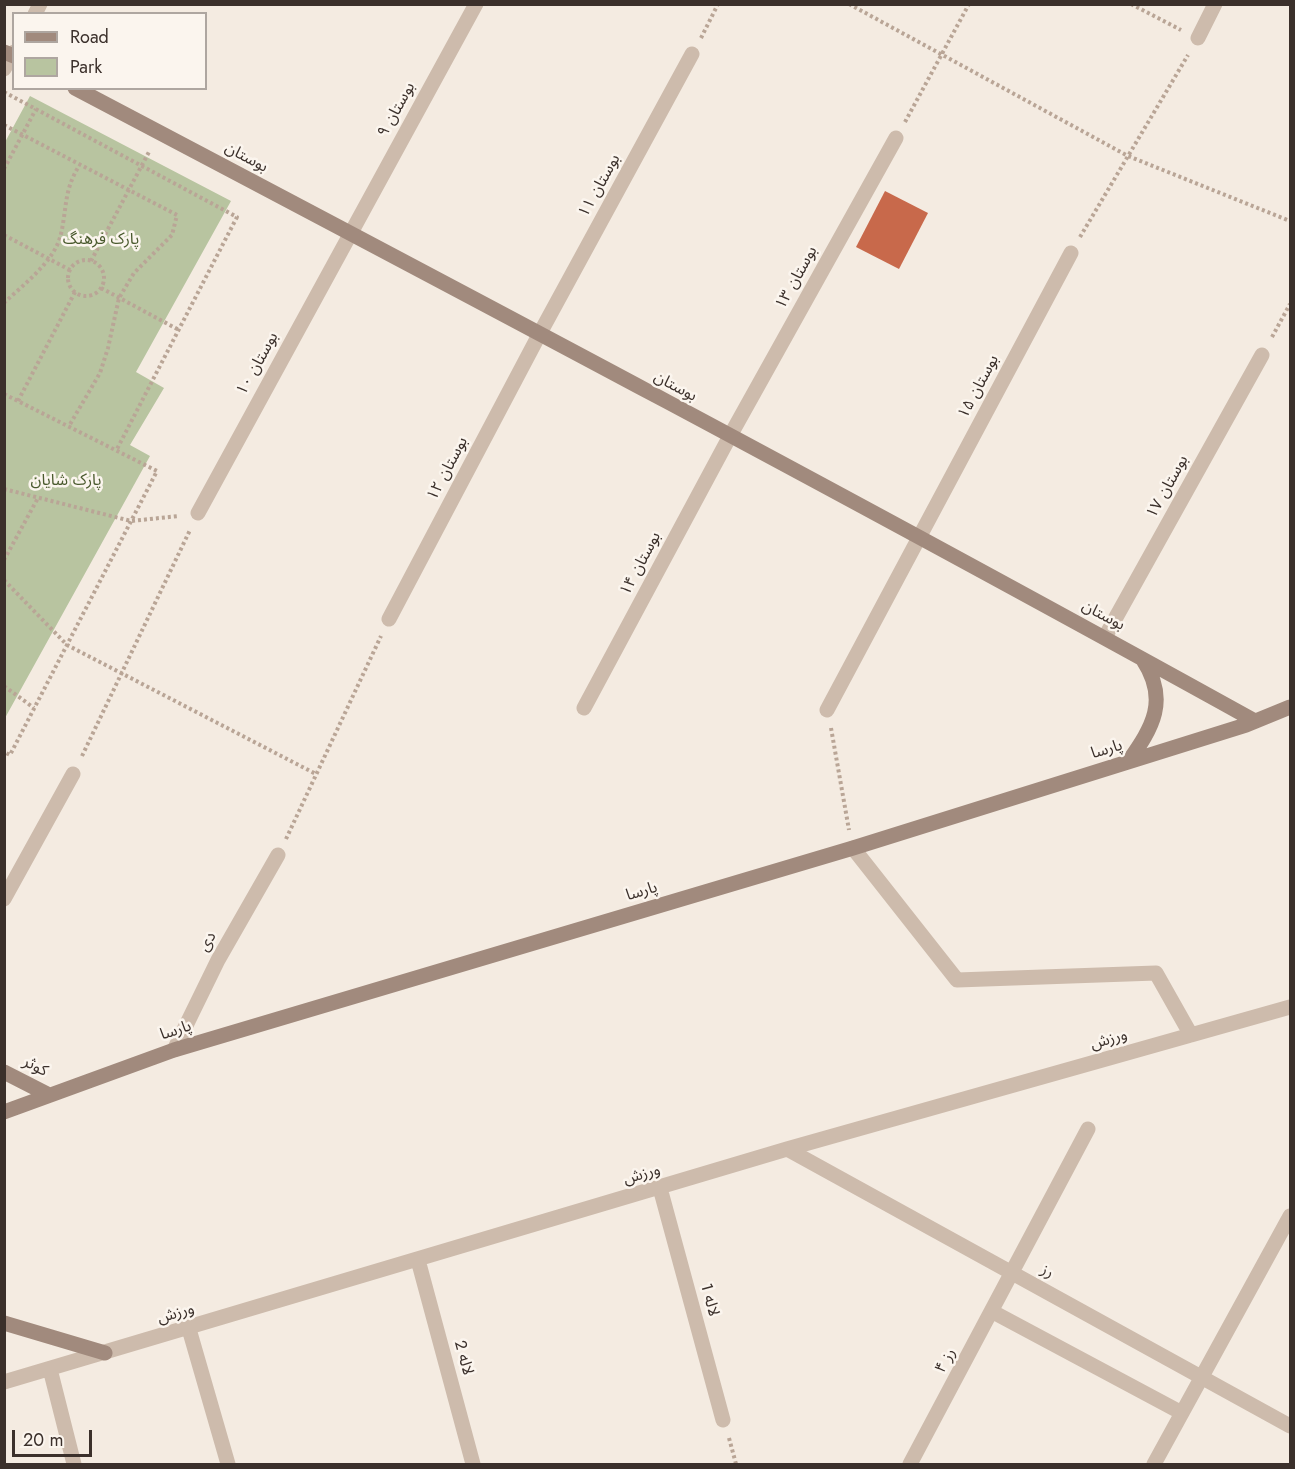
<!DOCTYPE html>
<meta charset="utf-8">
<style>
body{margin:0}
#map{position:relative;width:1295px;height:1469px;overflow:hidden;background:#f4ebe1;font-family:Jost,sans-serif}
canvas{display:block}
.frame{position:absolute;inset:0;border:6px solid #3b302b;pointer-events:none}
.legend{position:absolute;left:12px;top:12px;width:195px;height:78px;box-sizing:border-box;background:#fbf5ee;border:2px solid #aea6a0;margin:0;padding:8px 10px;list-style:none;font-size:18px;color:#3b302b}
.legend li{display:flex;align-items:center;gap:12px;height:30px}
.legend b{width:30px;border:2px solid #aea6a0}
.scale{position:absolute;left:12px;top:1430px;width:80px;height:27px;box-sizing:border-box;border:3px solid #3b302b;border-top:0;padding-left:8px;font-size:18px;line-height:21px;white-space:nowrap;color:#3b302b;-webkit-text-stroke:4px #fbf5ee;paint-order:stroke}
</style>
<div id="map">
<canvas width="1295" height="1469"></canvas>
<div class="frame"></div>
<ul class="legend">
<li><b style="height:8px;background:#a18a7d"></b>Road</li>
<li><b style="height:16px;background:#b8c4a0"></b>Park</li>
</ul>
<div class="scale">20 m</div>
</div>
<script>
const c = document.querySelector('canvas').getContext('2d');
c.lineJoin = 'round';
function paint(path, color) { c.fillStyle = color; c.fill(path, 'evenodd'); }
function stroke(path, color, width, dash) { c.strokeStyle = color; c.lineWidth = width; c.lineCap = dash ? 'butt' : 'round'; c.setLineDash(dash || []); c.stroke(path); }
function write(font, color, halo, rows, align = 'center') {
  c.font = font + ' Jost,"Noto Sans Arabic",sans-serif'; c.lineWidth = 5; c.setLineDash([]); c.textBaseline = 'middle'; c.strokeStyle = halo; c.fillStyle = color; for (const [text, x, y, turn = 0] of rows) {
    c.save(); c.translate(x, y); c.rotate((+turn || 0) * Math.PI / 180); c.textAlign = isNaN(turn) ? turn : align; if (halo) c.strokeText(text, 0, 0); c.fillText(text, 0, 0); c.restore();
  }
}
const green = new Path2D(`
 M30 96 231 201 136 372 164 388 130 445 150 456 5 718 4 144Z`);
const building = new Path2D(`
 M885 191 928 213 899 269 856 247Z`);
const path = new Path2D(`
 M849 4 1128 156 1290 221
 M1131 4 1181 30
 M701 38 718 4
 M4 92 237 217 116 451
 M905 122 969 4
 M4 125 177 215 172 235 134 273 119 298 108 348 100 373 69 426
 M4 169 36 109
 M4 235 70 270
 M1080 237 1188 55
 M68 278a18 18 0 1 1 36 0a18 18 0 1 1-36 0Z
 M91 261 150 150
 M101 288 179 330
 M4 303C24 284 55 261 61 234 67 207 64 190 79 166
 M1272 337 1290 304
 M4 394 157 471 10 755 4 752
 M18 401 75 292
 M4 489 131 521 179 516
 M4 560 38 498
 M4 580 67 645 316 774
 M4 686 34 708
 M831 728 849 830
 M82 756 190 530
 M286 839 381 636
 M729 1438 736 1464`);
const street = new Path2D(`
 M35 14 40 4
 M1198 38 1215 4
 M4 69 14 52
 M198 513 476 4
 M389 619 539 335 692 54
 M1105 637 1262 355
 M584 708 730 436 896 138
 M827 710 1071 253
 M853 848 957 980 1156 973 1191 1035
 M4 899 73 774
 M174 1050 218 960 278 855
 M787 1149 1290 1426
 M660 1188 723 1420
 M418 1260 473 1464
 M993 1312 1182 1413
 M189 1329 228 1464
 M50 1369 74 1464
 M4 1382 787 1149 1290 1007
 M910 1464 1088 1129
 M1154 1464 1290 1216`);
const secondary = new Path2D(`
 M4 52 14 56
 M75 88C470 296 865 505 1255 721
 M1128 762C1153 727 1169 700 1143 660
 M4 1072 49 1095
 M4 1112 174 1050 853 848 1246 725 1290 707
 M4 1323 105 1353`);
const streetNames = [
 ["بوستان ۹",397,110,-61],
 ["بوستان",246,158,28],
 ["بوستان ۱۱",600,186,-61],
 ["بوستان ۱۳",797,278,-61],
 ["بوستان ۱۰",258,364,-61],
 ["بوستان",675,387,28],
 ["بوستان ۱۵",979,387,-62],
 ["بوستان ۱۲",448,469,-62],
 ["بوستان ۱۷",1168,487,-61],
 ["بوستان ۱۴",641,564,-62],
 ["بوستان",1103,616,28],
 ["پارسا",1107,750,-17],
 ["پارسا",642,892,-17],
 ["دی",208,942,-61],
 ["پارسا",176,1031,-18],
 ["ورزش",1109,1040,-16],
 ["کوثر",35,1067,27],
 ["ورزش",642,1175,-16],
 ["رز",1047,1272,29],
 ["لاله 1",709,1300,75],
 ["ورزش",176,1314,-16],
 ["لاله 2",463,1358,75],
 ["رز ۴",946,1361,-61]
];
const parkNames = [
 ["پارک فرهنگ",101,240],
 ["پارک شایان",66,481]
];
paint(green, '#b8c4a0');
paint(building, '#c8694b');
stroke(path, '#b9a596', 4, [3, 3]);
stroke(street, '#cdbbac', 15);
stroke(secondary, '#a18a7d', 15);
write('16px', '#3b302b', '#fbf5ee', streetNames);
write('16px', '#4a5a2e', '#fbf5ee', parkNames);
</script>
